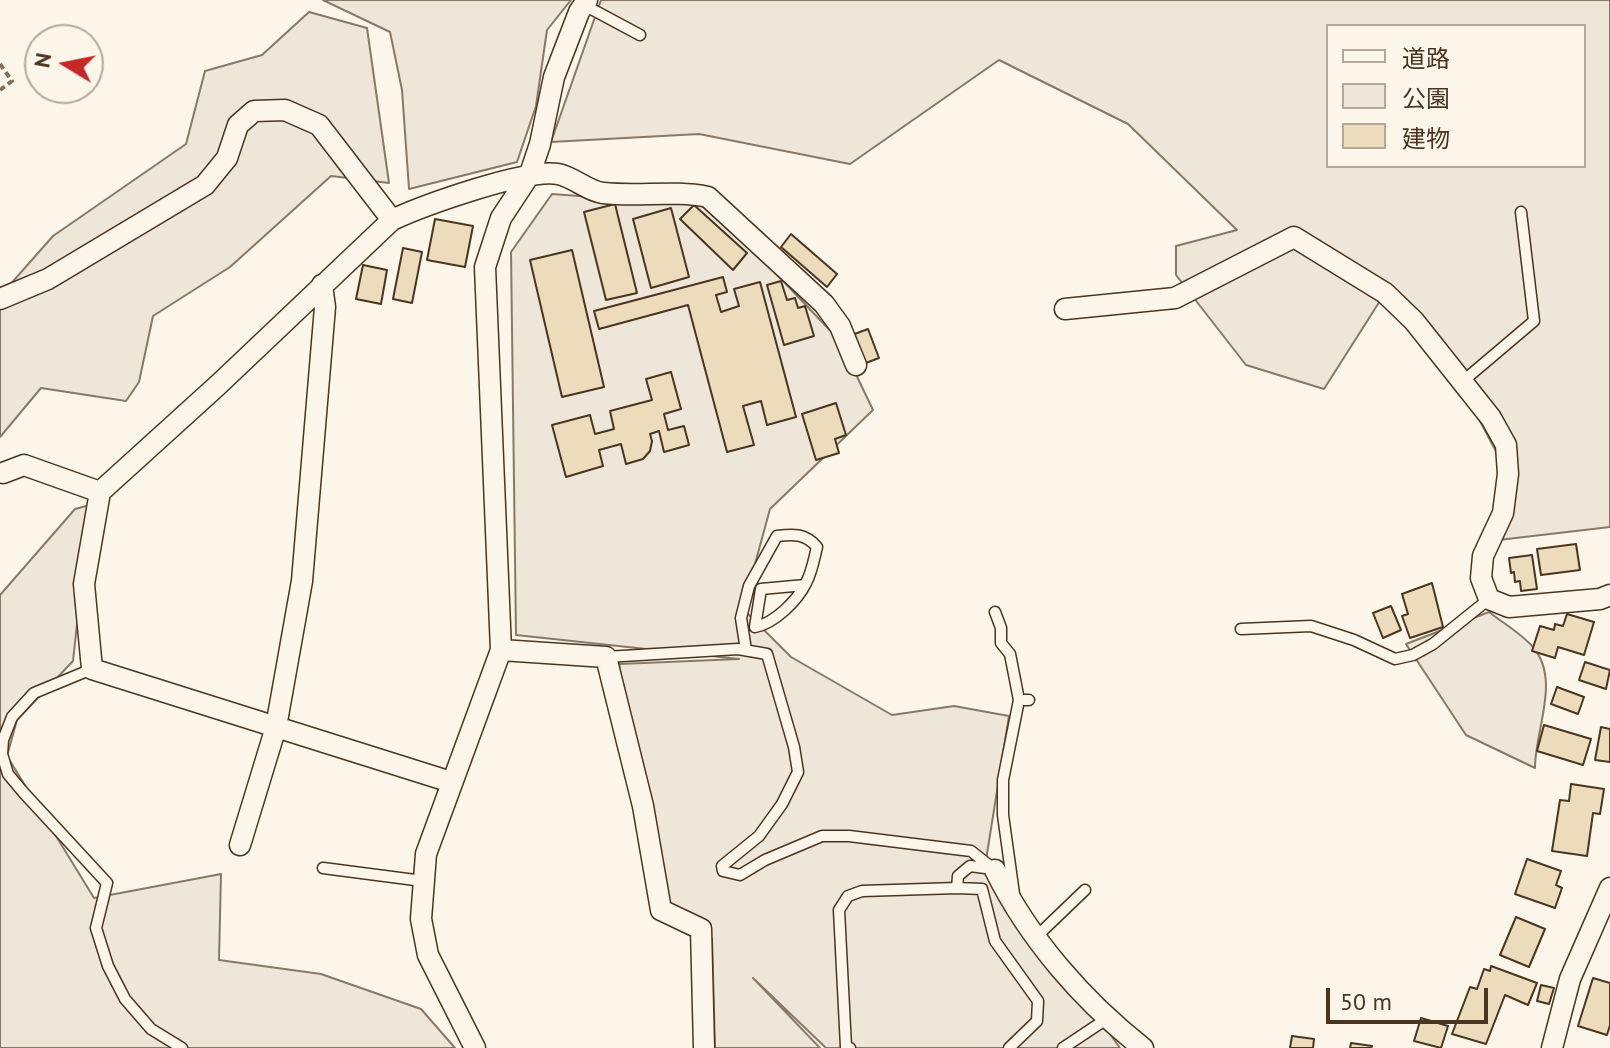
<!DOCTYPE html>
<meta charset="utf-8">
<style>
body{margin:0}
#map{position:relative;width:1610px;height:1048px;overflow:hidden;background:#fbf6e9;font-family:"PT Sans","Noto Sans JP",sans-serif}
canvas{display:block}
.legend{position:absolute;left:1326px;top:24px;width:260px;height:144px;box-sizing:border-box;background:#fbf6e9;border:2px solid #b4a999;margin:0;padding:10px 14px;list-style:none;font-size:24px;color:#4a3520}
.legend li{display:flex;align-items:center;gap:16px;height:40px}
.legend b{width:40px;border:2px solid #b4a999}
.north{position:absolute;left:24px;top:24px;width:80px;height:80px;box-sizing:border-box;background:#fbf6e9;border:2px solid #b4a999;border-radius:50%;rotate:280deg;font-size:22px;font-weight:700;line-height:32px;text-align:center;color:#4a3520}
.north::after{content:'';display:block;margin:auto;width:28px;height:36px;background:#c62828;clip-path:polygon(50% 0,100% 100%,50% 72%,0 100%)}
.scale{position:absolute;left:1326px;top:988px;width:162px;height:36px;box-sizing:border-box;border:4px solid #4a3520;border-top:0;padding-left:10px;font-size:24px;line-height:28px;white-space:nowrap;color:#4a3520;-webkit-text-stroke:6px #fbf6e9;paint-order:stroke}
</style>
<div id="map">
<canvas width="1610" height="1048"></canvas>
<ul class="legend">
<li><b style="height:10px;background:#fbf6e9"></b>道路</li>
<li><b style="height:22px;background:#ede6d9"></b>公園</li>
<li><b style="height:22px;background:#ecdcbc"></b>建物</li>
</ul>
<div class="north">N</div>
<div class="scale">50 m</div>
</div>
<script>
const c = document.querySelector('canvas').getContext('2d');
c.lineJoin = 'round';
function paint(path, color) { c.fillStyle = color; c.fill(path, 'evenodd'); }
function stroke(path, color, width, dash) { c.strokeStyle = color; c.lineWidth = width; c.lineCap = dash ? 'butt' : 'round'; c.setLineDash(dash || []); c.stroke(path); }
const green = new Path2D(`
 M323 0H571L547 30 536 106 517 162 409 189 402 90 390 32Z
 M601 0H1610V527L1490 541 1508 474 1454 372 1385 293 1324 389 1246 365 1176 275V246L1237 230 1128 124 999 60 850 164 699 134 551 142ZM1328 26H1584V166H1328Z
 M309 12 367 28 389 183 331 176 230 267 153 316 139 382 126 401 41 388 0 437V296L53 236 186 144 205 71 262 55Z
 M552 194 701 205 767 264 840 341 873 410 770 509 749 586 740 606 791 657 892 715 954 706 1009 716 986 860 1120 1048H826L753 978 820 1048H715L712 939 701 929 661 910 619 664 739 659 516 635 511 252Z
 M90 505 73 661 17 720 7 756 94 898 221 874 219 960 321 974 421 1009 455 1048H0V595L75 509Z
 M1489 612C1503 623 1522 634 1533 647 1561 680 1535 729 1535 768L1466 735 1406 644Z`);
const building = new Path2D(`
 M615 204 637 293 606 300 584 212Z
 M694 205 747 253 733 270 680 219Z
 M671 208 689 277 651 288 633 219Z
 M435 219 473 226 465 267 427 260Z
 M791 234 837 274 827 287 781 247Z
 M403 248 422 252 412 303 393 299Z
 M572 250 604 387 562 397 530 260Z
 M363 265 387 270 381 304 356 299Z
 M723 277 727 292 716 295 721 312 739 306 734 289 760 282 796 417 767 425 761 401 743 406 754 445 727 452 688 305 599 329 594 311Z
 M781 281 787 300 795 298 798 308 805 306 814 336 784 345 767 285Z
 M868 329 879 358 863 364 852 335Z
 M671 372 681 409 664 414 668 430 684 426 689 445 664 452 659 431 650 434 652 441 650 451 643 459 626 464 621 444 599 450 603 466 566 477 552 425 590 415 595 434 614 429 610 411 652 400 646 379Z
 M836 403 846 435 835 439 839 453 816 460 802 414Z
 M1576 544 1580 570 1541 575 1537 549Z
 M1532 555 1537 589 1521 591 1520 581 1515 582 1514 572 1511 573 1509 558Z
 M1432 583 1443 627 1410 638 1402 616 1408 614 1402 594Z
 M1391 606 1401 630 1383 638 1373 613Z
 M1567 614 1594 622 1584 655 1558 647 1555 658 1532 651 1540 626 1554 630 1555 624 1563 626Z
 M1585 662 1610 670 1606 689 1579 680Z
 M1557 687 1584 697 1578 714 1551 704Z
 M1544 725 1591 739 1583 765 1537 751Z
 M1601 727 1610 729V762L1595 760Z
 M1571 784 1604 789 1600 814 1593 813 1587 856 1552 851 1560 800 1569 801Z
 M1527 859 1561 871 1556 885 1562 888 1555 908 1515 894Z
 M1516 917 1545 929 1529 967 1500 955Z
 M1491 966 1537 983 1528 1005 1505 995 1486 1044 1452 1034 1470 987 1477 989 1484 969 1490 971Z
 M1593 978 1610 983V1025L1607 1035 1578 1026Z
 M1541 985 1554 988 1549 1004 1537 1001Z
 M1421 1018 1448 1026 1441 1048 1414 1041Z
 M1292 1036 1314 1039 1313 1048H1290Z
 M1351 1043 1372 1046 1371 1048H1350Z`);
const path = new Path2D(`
 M0 64 12 81 0 90`);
const lane = new Path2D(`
 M584 5 640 35
 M1462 382 1534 321 1521 212
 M995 612 1001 628V643L1010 654 1019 700
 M1241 629 1311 626 1354 640 1395 659 1413 655 1433 644 1489 599
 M746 650 741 618 749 586 777 536C793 534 805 533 817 547 814 559 812 572 806 583 797 601 775 623 755 627L761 589 805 585
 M606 657 738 649 767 654 794 747 798 772 782 804 759 836 722 866 723 871 740 875 765 860 822 836H849L971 851 995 870
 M92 669 34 693 12 717 3 740 2 754 8 774 23 792 107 883 96 928 108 966 125 999 151 1029 182 1048
 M323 868 423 881
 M993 869 970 866 958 876 957 888 982 889 995 941 1038 1001 1037 1021 1009 1048
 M1014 894 1003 815V780L1019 700H1029
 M1036 937 1085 890
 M850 1048 846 1047 839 910 848 896 862 891 957 888
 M1063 1048 1108 1018`);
const street = new Path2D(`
 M0 299 48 279 205 185 227 158 238 125 254 111 285 110 319 125 392 220
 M1065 309 1175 298 1294 237 1385 293 1414 321 1491 418 1506 445 1508 474 1503 513 1483 556 1481 578 1489 599 1509 607 1600 599 1610 595
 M3 473 24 465 100 492
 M501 650 606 657 643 806 661 910 701 929 704 1048
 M451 782 92 669 84 584 100 492 218 385 392 220C422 206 527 168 558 174 574 177 587 191 603 193 639 197 673 190 708 197L824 304 840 326 856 365
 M240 845 276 727 302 581 325 307 322 285
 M995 870C1029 939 1083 1001 1143 1048
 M475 1048 428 955 421 919 426 854 501 650 485 267 501 218 530 174 540 144 554 77 579 12 587 0
 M1552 1048 1570 979 1610 888`);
paint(green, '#ede6d9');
stroke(green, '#887966', 2);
paint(building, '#ecdcbc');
stroke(building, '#4a3520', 2);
stroke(lane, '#4a3520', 13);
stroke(street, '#4a3520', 23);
stroke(path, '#7f6f5c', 4, [6, 4]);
stroke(lane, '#fbf6e9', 10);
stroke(street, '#fbf6e9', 20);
</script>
